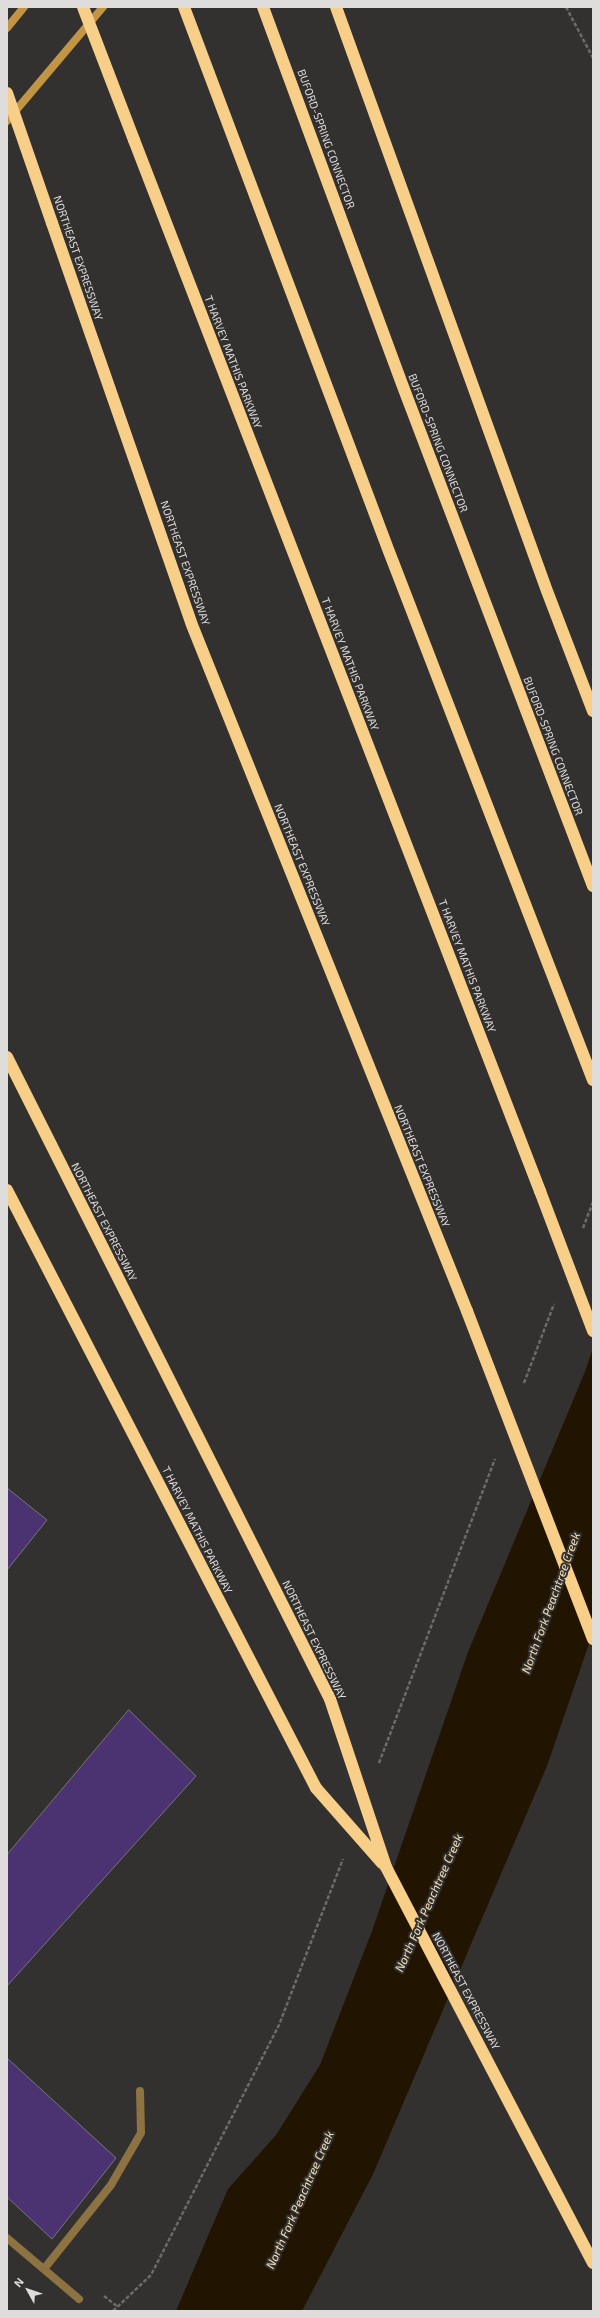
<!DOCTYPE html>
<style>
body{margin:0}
#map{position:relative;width:600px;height:2318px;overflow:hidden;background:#33312f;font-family:"Exo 2",sans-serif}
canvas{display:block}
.frame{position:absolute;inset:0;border:8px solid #dedddc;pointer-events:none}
.north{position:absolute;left:8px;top:2270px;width:40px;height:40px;-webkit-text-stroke:3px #33312f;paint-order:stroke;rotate:310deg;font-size:11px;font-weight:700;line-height:16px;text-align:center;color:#dedddc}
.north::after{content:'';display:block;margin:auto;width:14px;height:18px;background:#dedddc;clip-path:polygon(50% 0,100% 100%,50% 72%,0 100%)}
</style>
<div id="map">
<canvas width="600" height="2318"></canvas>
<div class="frame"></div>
<div class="north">N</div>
</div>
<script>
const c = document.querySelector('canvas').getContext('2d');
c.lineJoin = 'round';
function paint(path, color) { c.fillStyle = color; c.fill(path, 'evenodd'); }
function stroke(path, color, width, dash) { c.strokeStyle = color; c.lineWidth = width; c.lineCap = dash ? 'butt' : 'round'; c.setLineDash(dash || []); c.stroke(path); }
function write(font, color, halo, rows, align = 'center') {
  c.font = font + ' "Exo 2",sans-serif'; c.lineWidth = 4; c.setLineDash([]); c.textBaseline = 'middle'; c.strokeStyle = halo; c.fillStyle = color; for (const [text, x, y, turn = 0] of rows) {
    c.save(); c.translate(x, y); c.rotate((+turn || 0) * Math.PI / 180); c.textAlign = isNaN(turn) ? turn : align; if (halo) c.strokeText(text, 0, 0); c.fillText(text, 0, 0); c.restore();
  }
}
const water = new Path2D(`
 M593 1348V1632L547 1766 373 2174 302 2311H176L228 2189 276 2135 320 2065 372 1931 468 1652 584 1374Z`);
const building = new Path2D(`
 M7 1488 47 1520 7 1570Z
 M129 1710 196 1776 7 1986V1855Z
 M7 2058 116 2158 52 2239 7 2197Z`);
const path = new Path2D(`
 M566 7 593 58
 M583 1228 593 1202
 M524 1383 554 1304
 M379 1763 495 1459
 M104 2296 118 2307
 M113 2311 151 2275 279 2025 343 1859`);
const service = new Path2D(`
 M44 2269 111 2185 141 2133 140 2091`);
const minor = new Path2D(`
 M7 2238 79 2299`);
const secondary = new Path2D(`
 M7 28 24 7
 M7 121 103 7`);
const motorway = new Path2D(`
 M184 7 388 549 593 1080
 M263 7 402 384 593 886
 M336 7 547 591 593 711
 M134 140 540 1191
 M52 223 192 625 467 1311
 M7 1057 330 1699
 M7 1190 316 1788
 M386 1867 593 2263`);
const motorwayBridge = new Path2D(`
 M83 7 134 140
 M7 93 52 223
 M540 1191 593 1331
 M467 1311 593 1639
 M330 1699 386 1867
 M316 1788 382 1863`);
const streetNames = [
 ["BUFORD-SPRING CONNECTOR",326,139,70],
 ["NORTHEAST EXPRESSWAY",78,258,71],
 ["T HARVEY MATHIS PARKWAY",233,362,69],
 ["BUFORD-SPRING CONNECTOR",438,443,69],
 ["NORTHEAST EXPRESSWAY",185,563,71],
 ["T HARVEY MATHIS PARKWAY",350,664,69],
 ["BUFORD-SPRING CONNECTOR",553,746,69],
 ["NORTHEAST EXPRESSWAY",302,865,68],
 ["T HARVEY MATHIS PARKWAY",467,966,69],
 ["NORTHEAST EXPRESSWAY",422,1166,68],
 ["NORTHEAST EXPRESSWAY",104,1222,63],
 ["T HARVEY MATHIS PARKWAY",197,1530,63],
 ["NORTHEAST EXPRESSWAY",314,1640,64],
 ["NORTHEAST EXPRESSWAY",466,1991,62]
];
const waterNames = [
 ["North Fork Peachtree Creek",551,1603,-70],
 ["North Fork Peachtree Creek",429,1903,-66],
 ["North Fork Peachtree Creek",300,2200,-66]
];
paint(water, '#211400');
paint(building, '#4b3371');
stroke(building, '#777679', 1);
stroke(path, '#6d6b69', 2.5, [4, 2]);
stroke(service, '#8d7242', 8);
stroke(minor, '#8d7242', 8);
stroke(secondary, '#c19544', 8);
stroke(motorway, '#f8cf89', 12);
stroke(motorwayBridge, '#f8cf89', 12);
write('11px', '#dedddc', '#33312f', streetNames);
write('italic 12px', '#f6e0bc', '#33312f', waterNames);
</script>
